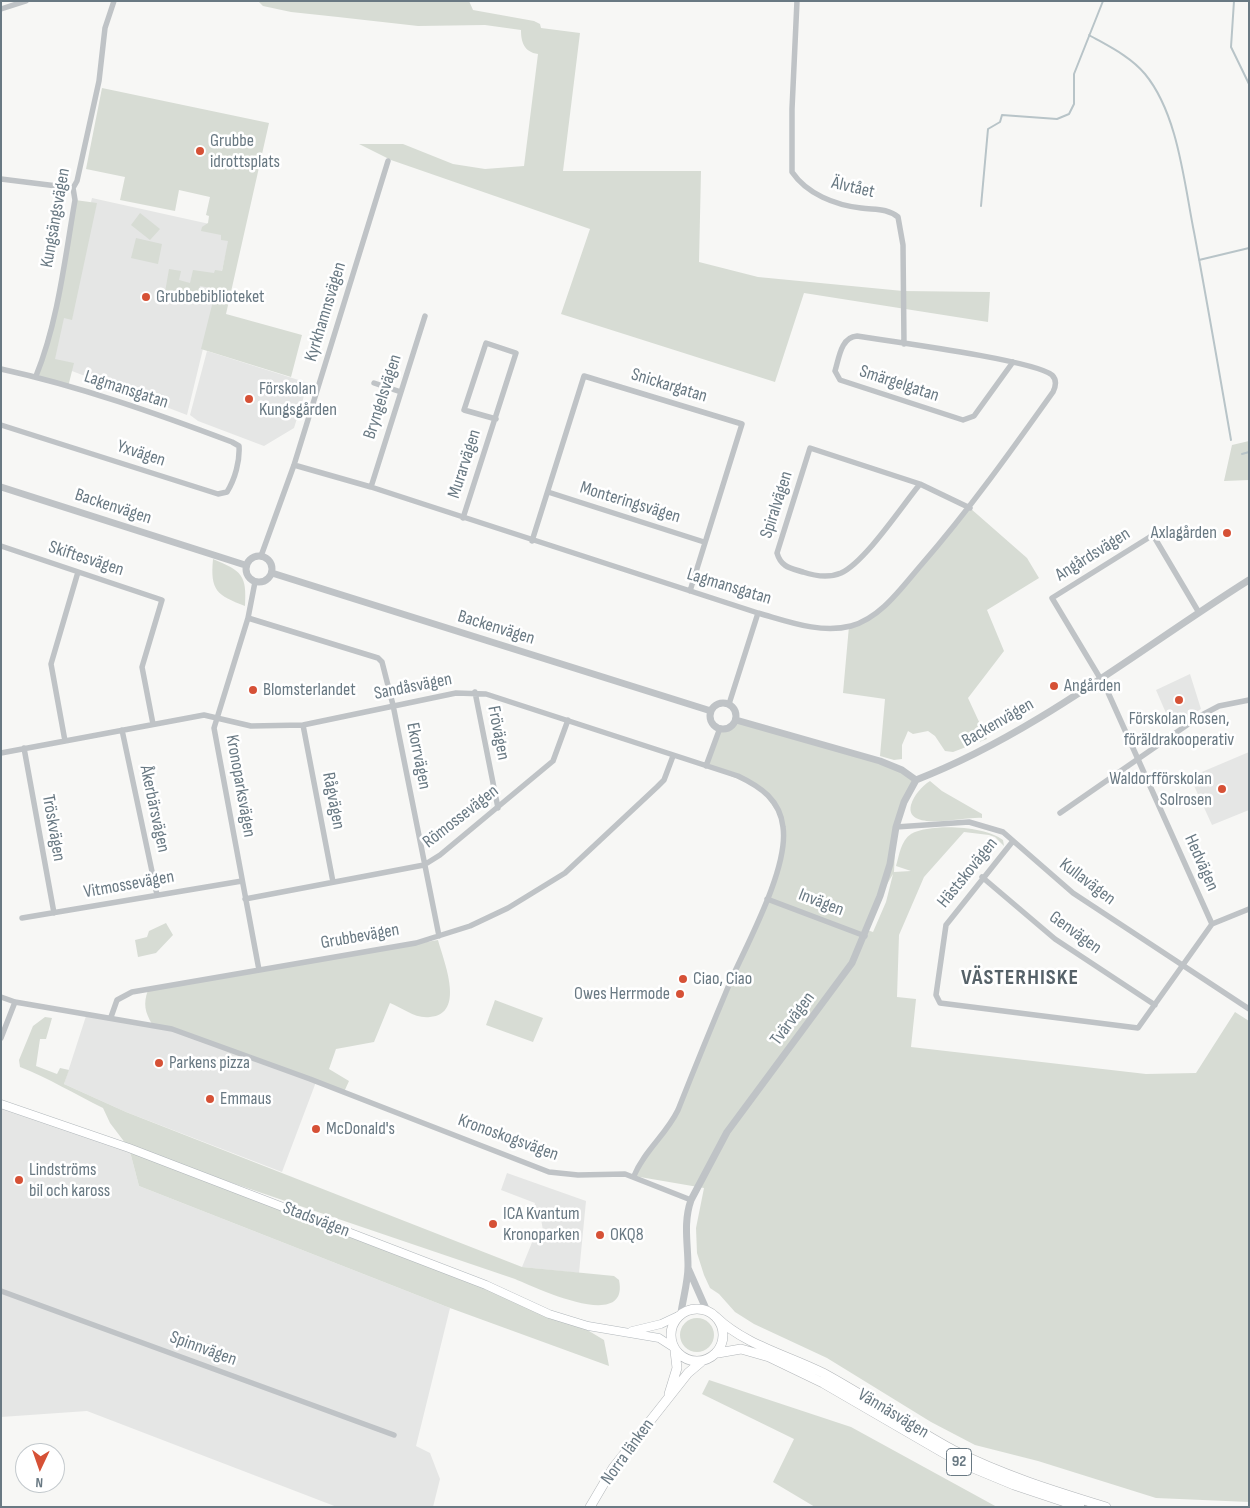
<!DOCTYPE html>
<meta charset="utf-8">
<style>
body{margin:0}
#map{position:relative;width:1250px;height:1508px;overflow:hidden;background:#f7f7f5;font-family:"Sofia Sans Condensed",sans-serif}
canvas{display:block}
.frame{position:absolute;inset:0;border:2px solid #697983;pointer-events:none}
.north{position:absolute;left:15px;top:1443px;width:50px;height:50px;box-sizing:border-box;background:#fff;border:1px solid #c3c9cd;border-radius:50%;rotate:183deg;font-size:14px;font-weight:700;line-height:20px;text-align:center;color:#697983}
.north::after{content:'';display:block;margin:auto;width:18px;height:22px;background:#d65136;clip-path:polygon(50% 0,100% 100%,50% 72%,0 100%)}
</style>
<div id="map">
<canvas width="1250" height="1508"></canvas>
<div class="frame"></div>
<div class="north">N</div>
</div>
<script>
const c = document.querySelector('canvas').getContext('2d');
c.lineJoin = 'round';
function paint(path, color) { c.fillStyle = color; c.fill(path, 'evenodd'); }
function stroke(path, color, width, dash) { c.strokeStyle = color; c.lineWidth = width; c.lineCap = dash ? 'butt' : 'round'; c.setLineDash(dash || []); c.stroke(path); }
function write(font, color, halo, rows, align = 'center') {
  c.font = font + ' "Sofia Sans Condensed",sans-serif'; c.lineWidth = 5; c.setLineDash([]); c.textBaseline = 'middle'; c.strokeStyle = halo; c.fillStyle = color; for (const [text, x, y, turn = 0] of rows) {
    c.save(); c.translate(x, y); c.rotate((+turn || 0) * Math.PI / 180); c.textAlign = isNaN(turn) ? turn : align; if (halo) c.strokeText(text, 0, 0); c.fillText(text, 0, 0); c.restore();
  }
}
const built = new Path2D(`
 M92 198 232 229 187 415 51 363Z
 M207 351 308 383 294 428 264 446 198 421 190 415Z
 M1190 674 1201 709 1172 727 1156 690Z
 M1249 752V810L1212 825 1190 777Z
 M87 1013 152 1024 316 1082 282 1172 126 1112 64 1084Z
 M1 1104 129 1148 139 1186 450 1308 416 1446 430 1453 440 1479 433 1507H337L87 1411 1 1417Z
 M507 1173 586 1201 579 1273 522 1267 533 1240 544 1236 541 1219 531 1216 535 1203 501 1190Z`);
const green = new Path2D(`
 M258 1H469L473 10 534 21 540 24 541 28 580 33 563 171H701L699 262 758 277 903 291 990 292 988 322 804 293 775 382 561 314 590 229 391 160 359 144H403L453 164 485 169 524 166 538 54C524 52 521 42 521 30L485 25 418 26 338 17 291 12 263 6Z
 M102 88 269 123 226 314 302 335 291 377 201 349 216 289 200 286 198 296 172 292 170 299 164 298 169 269 181 271 179 280 190 283 193 270 214 273 215 270 222 271 228 241 221 240V235L201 231 202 227 208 223 209 216 206 215 210 197 179 190 175 211 120 200 125 177 86 169Z
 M75 200 97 203 72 320 64 318 55 359 74 363 68 387 36 376 59 292Z
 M140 213 160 229 150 240 131 225Z
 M136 238 162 244 158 264 131 258Z
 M1249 441V480L1224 481 1232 445Z
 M970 508 1027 558 1039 578 987 610 1004 651 968 698 987 739 953 752 945 751 935 736 928 731 913 734 908 731 902 745V759L894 760 880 756 885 699 843 693 849 626C891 613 940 542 970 508Z
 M213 559C242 571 247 575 245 606 217 595 210 591 213 559Z
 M736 720 880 761 916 780 896 827 894 872 911 871 896 866C899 856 901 840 911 834 931 823 985 826 1003 840L1004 846 995 837 989 835 964 832 924 877 899 935 897 997 916 999 911 1047 1146 1074 1196 1073 1235 1012 1249 1021V1502L1156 1498 1038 1461 975 1445 931 1422 827 1358 754 1324 735 1312 719 1294 710 1288 704 1275 697 1253 696 1228 704 1188 634 1176 637 1168 671 1125 767 899 781 859V818L760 788 706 766 720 728 731 727ZM893 874 886 902 873 932 867 930 880 896Z
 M930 781 942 791 982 814V818C967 816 904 833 911 805 914 795 922 786 930 781Z
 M166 923 173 935 156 953 138 957 135 940 147 937 149 931Z
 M438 940C444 962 466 1014 430 1017 415 1019 403 1008 390 1003L374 1042 336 1049 329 1069 349 1081 344 1092 152 1024C145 1012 143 1004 148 990Z
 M495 1000 543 1018 533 1042 486 1025Z
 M45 1017 52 1018 46 1039H40L36 1066 57 1074 60 1068 69 1070 64 1084 126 1112 522 1267 614 1276 619 1280C630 1333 534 1287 515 1279L147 1154 486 1285 589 1331 604 1340 609 1366 450 1308 139 1186 129 1148 110 1123 103 1108C75 1094 48 1078 20 1067L19 1060 33 1026Z
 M680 1335a17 17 0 1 1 34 0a17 17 0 1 1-34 0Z
 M709 1380 851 1427 997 1507H815L773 1482 794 1439 702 1394Z`);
const stream = new Path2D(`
 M1234 1 1231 47 1249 84
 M1089 35C1108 46 1130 56 1145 74 1178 114 1184 182 1194 232 1207 301 1219 371 1231 440
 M981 206 988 129 1000 122 1002 115 1057 119 1069 114 1074 104V74L1103 1
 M1199 260 1249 248
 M1242 454 1249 452`);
const minor = new Path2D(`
 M797 1 792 109V172C807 194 835 205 861 208 875 210 887 208 898 217L903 245 904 344
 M1 9 26 1
 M1 179 73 188
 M1 369C79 386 158 414 232 442L239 446C240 461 235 479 227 492L218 494 1 425
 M36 376C58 322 65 258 75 200L73 188 77 181 99 81 105 28 114 1
 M374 383 401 392
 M294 465 371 487 758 613C787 621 820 634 851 626 881 618 902 587 922 564 969 510 1011 451 1053 392 1056 386 1057 380 1052 375 1034 360 888 341 857 336 841 337 839 358 835 371L840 380 963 420 974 416 1013 362
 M920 484 810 448 777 553C781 567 790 568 803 572 815 576 829 578 841 573 865 562 902 506 920 484L970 508
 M371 487 425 316
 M548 492 704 542
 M463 518 516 353 486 343 464 410 496 419
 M532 541 584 376 742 424 690 591
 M1 546 162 600 142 667 153 724
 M261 556 294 465 388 161
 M255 582 248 618 214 728 259 970
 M1198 611 1153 535 1052 598 1106 688 1212 924
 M248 618 378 658 382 662 393 705 439 936
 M475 692 498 808
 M729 704 758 613
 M303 725 333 882
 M122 730 157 895
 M65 741 51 664 78 572
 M24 748 54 913
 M1 753 204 715 251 726 303 725 456 693 486 694 738 776C761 787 780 800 783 827 789 867 748 942 731 980 713 1023 695 1067 678 1110 666 1135 644 1151 634 1176
 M706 766 720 728
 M1060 813 1200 716 1219 706 1249 700
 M896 827 969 822 1003 832 1073 893 1249 1009
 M1013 841 946 925 936 995 940 1003 1138 1028 1212 924 1249 909
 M982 877 1055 939 1155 1005
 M245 899 424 865 440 855 553 761 568 720
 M767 899 865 936
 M22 918 242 881
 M1 997 15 1002 172 1029 310 1079 549 1172 578 1175 625 1174 691 1200
 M111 1017 117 1000 132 992 416 943 470 926 508 908 565 873 657 787 664 780 673 756
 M1 1038 15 1002
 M1 1291 394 1435`);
const tertiary = new Path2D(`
 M1 487 245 565
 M246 569a13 13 0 1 1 26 0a13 13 0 1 1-26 0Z
 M272 573 711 711
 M710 716a13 13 0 1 1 26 0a13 13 0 1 1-26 0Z
 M736 720 880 761 902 770 916 780
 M916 780C1035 734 1141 648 1249 580
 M688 1268 707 1311
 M681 1313C683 1298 688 1282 688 1266 688 1244 683 1223 691 1200L727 1132 852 963 880 896 890 864 896 827 904 802 916 780`);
const secondary = new Path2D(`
 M1 1104 129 1148 486 1285 549 1314 588 1326 659 1338 673 1347
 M632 1331 661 1324 678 1316`);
const trunk = new Path2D(`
 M671 1335a26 26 0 1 1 52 0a26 26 0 1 1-52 0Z
 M716 1317C745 1345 787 1355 823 1373 867 1397 909 1426 953 1450 1002 1475 1054 1491 1106 1507
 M718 1353 741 1349 769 1357 823 1383 961 1463 1014 1485 1080 1507
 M669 1394 677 1368 675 1351
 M590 1507 613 1468 688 1373 701 1362`);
const markers = [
 [200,151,5,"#d65136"],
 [146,297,5,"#d65136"],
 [249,399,5,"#d65136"],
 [1227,533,5,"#d65136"],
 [1054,686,5,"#d65136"],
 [253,690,5,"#d65136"],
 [1179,700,5,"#d65136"],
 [1222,789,5,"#d65136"],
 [683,979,5,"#d65136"],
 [680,994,5,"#d65136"],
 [159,1063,5,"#d65136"],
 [210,1099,5,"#d65136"],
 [316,1129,5,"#d65136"],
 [19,1180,5,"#d65136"],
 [493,1224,5,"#d65136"],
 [600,1235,5,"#d65136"]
];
const shields = [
 [959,1462,25]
];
const shieldNames = [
 ["92",959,1462]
];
const poiNames = [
 ["Grubbe",210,141],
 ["idrottsplats",210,162],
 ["Grubbebiblioteket",156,297],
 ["Förskolan",259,389],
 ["Kungsgården",259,410],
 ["Axlagården",1217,533,"right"],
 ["Angården",1064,686],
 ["Blomsterlandet",263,690],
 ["Förskolan Rosen,",1179,719,"center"],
 ["föräldrakooperativ",1179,740,"center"],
 ["Waldorfförskolan",1212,779,"right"],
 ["Solrosen",1212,800,"right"],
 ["Ciao, Ciao",693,979],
 ["Owes Herrmode",670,994,"right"],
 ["Parkens pizza",169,1063],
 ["Emmaus",220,1099],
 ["McDonald's",326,1129],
 ["Lindströms",29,1170],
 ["bil och kaross",29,1191],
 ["ICA Kvantum",503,1214],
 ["Kronoparken",503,1235],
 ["OKQ8",610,1235]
];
const streetNames = [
 ["Älvtået",853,188,13],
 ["Kungsängsvägen",56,218,-80],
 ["Kyrkhamnsvägen",326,312,-73],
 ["Smärgelgatan",899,384,18],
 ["Snickargatan",669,386,17],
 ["Lagmansgatan",126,390,18],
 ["Bryngelsvägen",383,397,-72],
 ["Yxvägen",141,454,18],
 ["Murarvägen",465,464,-72],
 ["Monteringsvägen",630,503,17],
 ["Spiralvägen",777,505,-72],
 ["Backenvägen",113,507,18],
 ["Angårdsvägen",1093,555,-32],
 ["Skiftesvägen",86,559,18],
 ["Lagmansgatan",729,587,17],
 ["Backenvägen",496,628,17],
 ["Sandåsvägen",413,687,-11],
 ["Backenvägen",998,723,-30],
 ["Frövägen",498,733,79],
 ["Ekorrvägen",418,756,79],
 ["Kronoparksvägen",240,786,80],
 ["Rågvägen",333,801,79],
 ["Åkerbärsvägen",154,809,78],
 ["Römossevägen",461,817,-38],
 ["Tröskvägen",53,828,80],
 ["Hedvägen",1201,863,66],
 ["Hästskovägen",968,873,-51],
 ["Kullavägen",1087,882,37],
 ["Vitmossevägen",129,885,-10],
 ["Invägen",821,903,21],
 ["Genvägen",1075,933,36],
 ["Grubbevägen",360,937,-10],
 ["Tvärvägen",793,1019,-53],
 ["Kronoskogsvägen",508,1138,20],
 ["Stadsvägen",316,1220,21],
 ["Spinnvägen",203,1349,20],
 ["Vännäsvägen",893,1414,31],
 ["Norra länken",628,1452,-54]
];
const districtNames = [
 ["VÄSTERHISKE",1020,978]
];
paint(built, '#e5e6e5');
paint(green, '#d7dcd4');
stroke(stream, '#b8c4c8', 2);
stroke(secondary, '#b1b7bb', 9);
stroke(trunk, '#b2b6b9', 10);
stroke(minor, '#bfc3c6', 5.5);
stroke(tertiary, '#bfc3c6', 7);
stroke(secondary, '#fff', 8);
stroke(trunk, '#fff', 9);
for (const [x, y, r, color] of markers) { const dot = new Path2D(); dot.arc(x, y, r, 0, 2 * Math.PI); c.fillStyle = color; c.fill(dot); stroke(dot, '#fff', 2); }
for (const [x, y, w] of shields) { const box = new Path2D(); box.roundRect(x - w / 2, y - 13.5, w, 27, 4); c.fillStyle = '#fff'; c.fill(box); stroke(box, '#697983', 1); }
write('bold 16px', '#697983', null, shieldNames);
write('18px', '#697983', '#fff', poiNames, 'left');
write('18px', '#697983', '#fff', streetNames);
c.letterSpacing = '1px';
write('bold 22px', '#566269', '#fff', districtNames);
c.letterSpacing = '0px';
</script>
